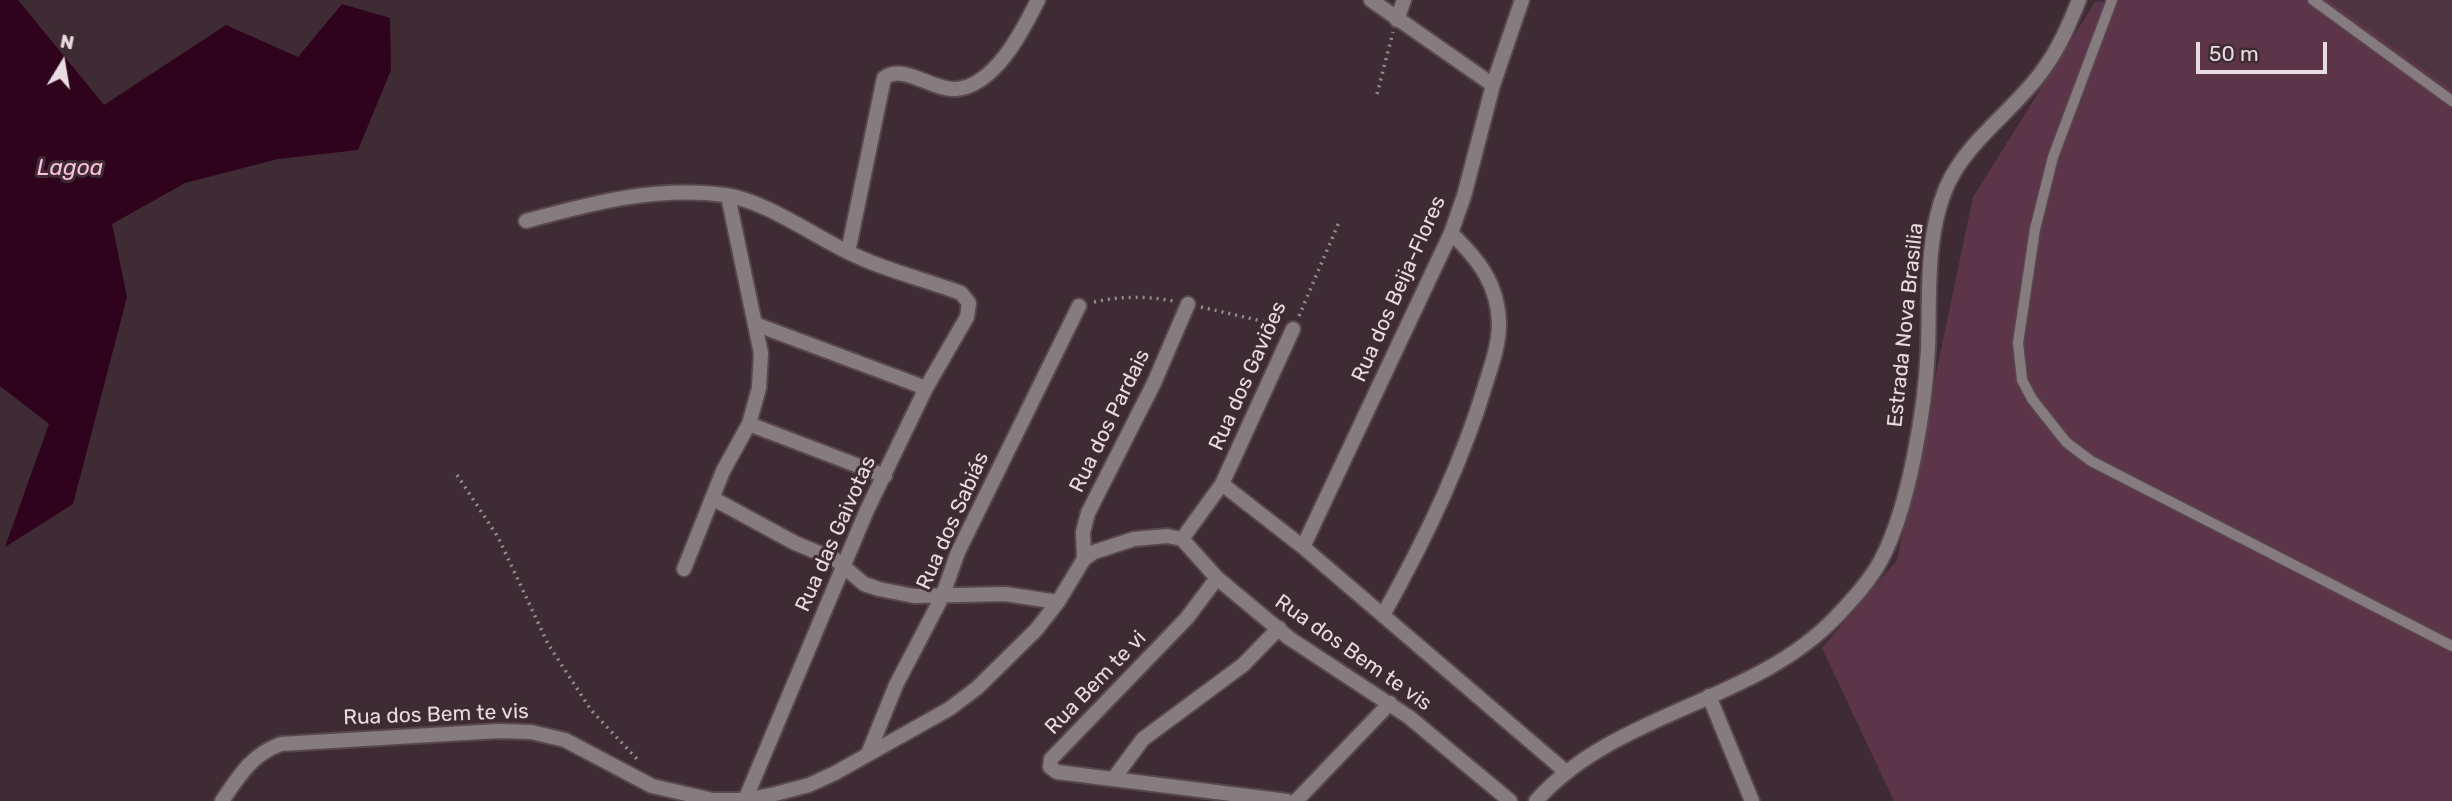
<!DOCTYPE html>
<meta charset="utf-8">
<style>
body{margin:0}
#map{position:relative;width:2452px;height:801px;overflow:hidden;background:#3e2b33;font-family:Rubik,sans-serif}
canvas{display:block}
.north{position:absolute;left:28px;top:28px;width:70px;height:70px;-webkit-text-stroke:5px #3e2b33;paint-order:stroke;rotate:11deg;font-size:19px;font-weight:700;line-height:28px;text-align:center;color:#e8dce1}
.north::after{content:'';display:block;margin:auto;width:24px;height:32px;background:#e8dce1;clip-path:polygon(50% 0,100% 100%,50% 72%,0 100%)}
.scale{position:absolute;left:2196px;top:42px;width:131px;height:32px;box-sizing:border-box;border:4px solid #e8dce1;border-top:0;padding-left:9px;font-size:21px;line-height:24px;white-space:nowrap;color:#e8dce1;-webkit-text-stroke:5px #3e2b33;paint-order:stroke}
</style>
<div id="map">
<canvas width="2452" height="801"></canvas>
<div class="north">N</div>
<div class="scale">50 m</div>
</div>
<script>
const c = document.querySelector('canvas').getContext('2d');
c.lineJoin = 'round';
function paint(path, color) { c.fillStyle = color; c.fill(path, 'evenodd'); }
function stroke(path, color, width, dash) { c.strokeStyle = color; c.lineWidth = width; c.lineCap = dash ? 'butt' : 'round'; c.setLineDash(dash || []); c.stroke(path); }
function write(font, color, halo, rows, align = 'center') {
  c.font = font + ' Rubik,sans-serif'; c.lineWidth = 6; c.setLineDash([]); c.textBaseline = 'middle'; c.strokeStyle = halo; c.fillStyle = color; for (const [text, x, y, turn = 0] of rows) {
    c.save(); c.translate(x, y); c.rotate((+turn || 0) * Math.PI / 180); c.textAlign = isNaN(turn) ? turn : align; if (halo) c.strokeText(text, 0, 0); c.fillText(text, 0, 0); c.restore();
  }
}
const built = new Path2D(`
 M2329 0H2452V89Z`);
const green = new Path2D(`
 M2123 0H2329L2452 89V801H1894L1822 648 1897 560 1973 197 2095 2Z`);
const water = new Path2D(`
 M0 0H18L104 105 226 25 298 57 342 4 390 18 391 70 358 150 278 159 185 183 112 224 127 297 73 504 5 547 49 424 0 386Z`);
const path = new Path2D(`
 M1377 94 1393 32
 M1094 302C1121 296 1146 296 1173 301
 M1201 307 1279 325
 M1299 316 1339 222
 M457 475 498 537 548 644 591 710 637 759`);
const service = new Path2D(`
 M2112 0 2053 157 2035 229 2018 343 2022 380 2032 399 2066 442 2091 461 2452 646
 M2313 0 2452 101`);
const minor = new Path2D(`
 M1371 0 1493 85
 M1397 20 1404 0
 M526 221C592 203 656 186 725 195 763 200 811 234 846 251 881 269 923 279 961 293L969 303 967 317 926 388 867 510 745 800
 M848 252 884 78C904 63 933 91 956 89 995 86 1023 30 1038 0
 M755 324 926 388
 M749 424 885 476
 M1222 484 1303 547 1565 771
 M712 498 795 543 836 560 864 584 879 589 914 596 1005 594 1058 602
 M1182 539 1222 484 1293 329
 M1303 547 1451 233 1464 196 1493 85 1522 0
 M1084 559 1083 532 1088 513 1154 383 1188 304
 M684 569 723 471 749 424 759 388 761 353 728 196
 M1217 578 1187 618 1051 759 1050 767 1057 772 1287 801
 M1383 615C1424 542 1461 466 1485 386 1491 367 1499 345 1499 324 1498 284 1479 260 1451 233
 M1709 696 1752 801
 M868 754 896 685 942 597 958 552 1079 306
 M1114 778 1143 739 1243 665 1279 628
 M222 801C239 776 252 754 281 744L498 731 531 732 565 740 652 786 713 800H745L775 794 809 785 835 773 949 709 977 688 1036 630 1058 602 1084 559 1094 552 1134 539 1167 536 1182 539 1217 578 1289 638 1409 717 1510 801
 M1296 801 1390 703
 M1536 801C1616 711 1752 704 1835 618 1851 601 1870 581 1881 560 1909 508 1925 409 1928 349 1930 295 1925 239 1946 188 1966 141 2014 111 2043 70 2059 48 2069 25 2079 0`);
const streetNames = [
 ["Rua dos Beija-Flores",1399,289,-66],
 ["Estrada Nova Brasilia",1906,325,-84],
 ["Rua dos Gaviões",1248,376,-66],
 ["Rua dos Pardais",1110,421,-64],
 ["Rua dos Sabiás",953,521,-66],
 ["Rua das Gaivotas",836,534,-66],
 ["Rua dos Bem te vis",1353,653,35],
 ["Rua Bem te vi",1096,683,-46],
 ["Rua dos Bem te vis",436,715,-2]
];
const waterNames = [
 ["Lagoa",70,168]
];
paint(built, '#4d343f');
paint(green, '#5c3648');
paint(water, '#30031d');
stroke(service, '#59474f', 13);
stroke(minor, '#59474f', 18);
stroke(path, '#9a8b92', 3.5, [2, 5]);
stroke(service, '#867c80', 10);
stroke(minor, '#867c80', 14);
write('21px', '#e8dce1', '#3e2b33', streetNames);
write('italic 23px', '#fcc0da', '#3e2b33', waterNames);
</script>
